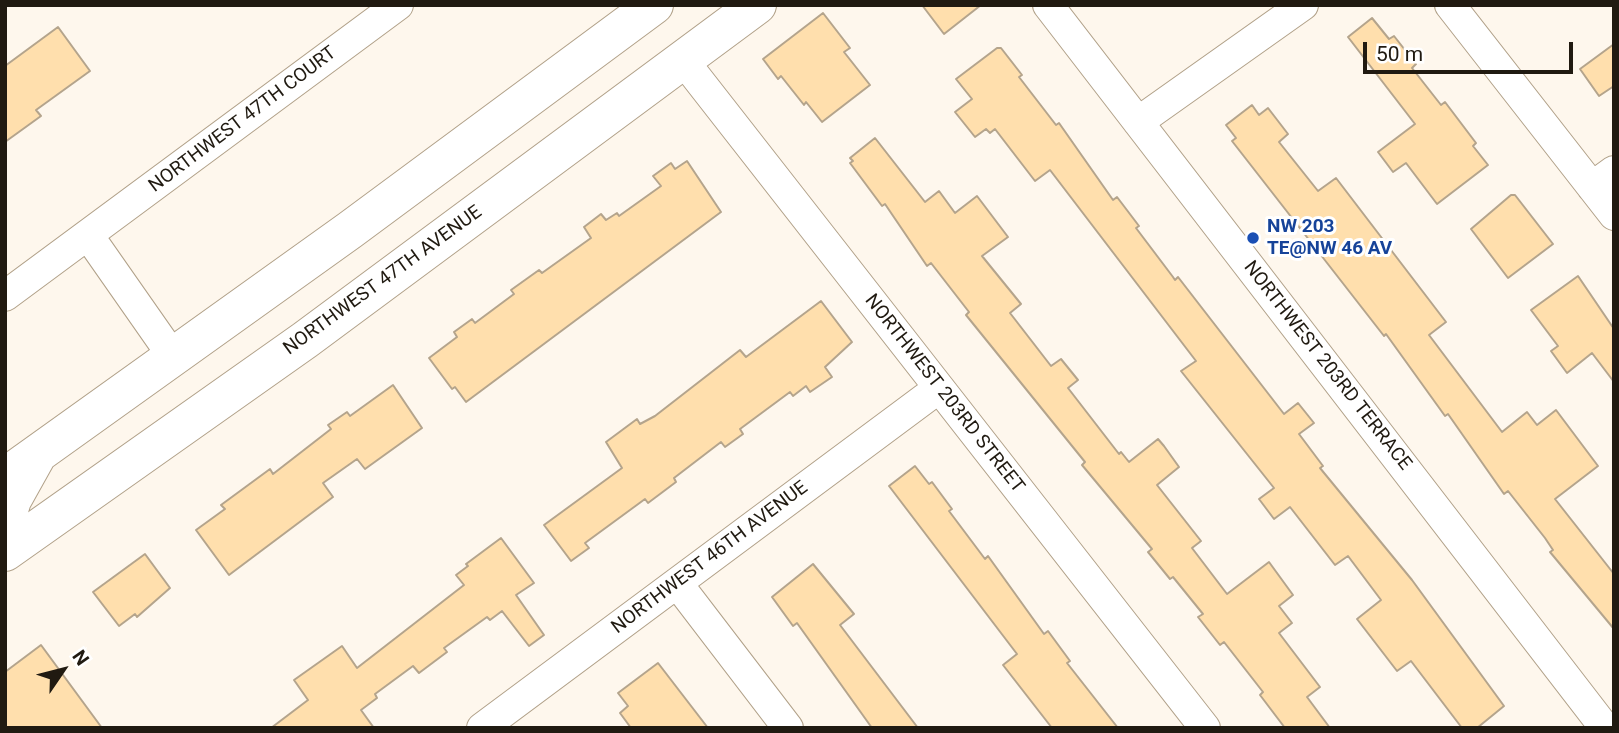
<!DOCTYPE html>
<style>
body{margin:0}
#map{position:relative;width:1619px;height:733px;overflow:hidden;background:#fef7ed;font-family:Roboto,sans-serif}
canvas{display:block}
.frame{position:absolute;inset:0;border:7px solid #201a11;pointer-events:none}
.north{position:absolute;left:28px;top:635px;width:70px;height:70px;-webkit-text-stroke:5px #fff;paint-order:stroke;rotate:55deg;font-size:19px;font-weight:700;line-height:28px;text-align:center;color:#201a11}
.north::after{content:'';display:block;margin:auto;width:24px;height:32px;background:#201a11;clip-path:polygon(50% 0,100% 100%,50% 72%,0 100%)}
.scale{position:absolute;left:1363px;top:42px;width:210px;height:32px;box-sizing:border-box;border:4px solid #201a11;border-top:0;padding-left:9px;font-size:21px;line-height:24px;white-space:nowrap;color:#201a11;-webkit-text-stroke:5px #fff;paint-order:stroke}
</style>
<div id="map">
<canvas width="1619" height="733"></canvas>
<div class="frame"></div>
<div class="north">N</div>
<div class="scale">50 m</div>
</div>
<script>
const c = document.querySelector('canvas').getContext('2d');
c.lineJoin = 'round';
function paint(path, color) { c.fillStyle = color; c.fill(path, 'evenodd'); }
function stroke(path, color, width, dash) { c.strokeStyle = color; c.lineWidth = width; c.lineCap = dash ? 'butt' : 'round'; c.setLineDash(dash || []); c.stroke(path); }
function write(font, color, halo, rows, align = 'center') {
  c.font = font + ' Roboto,sans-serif'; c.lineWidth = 6; c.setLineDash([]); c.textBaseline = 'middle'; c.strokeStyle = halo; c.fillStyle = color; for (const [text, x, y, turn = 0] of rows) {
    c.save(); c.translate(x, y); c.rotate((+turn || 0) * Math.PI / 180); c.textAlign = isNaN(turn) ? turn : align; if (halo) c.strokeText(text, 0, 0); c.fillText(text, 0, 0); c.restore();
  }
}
const building = new Path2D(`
 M922 5H981L944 34Z
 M823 13 850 48 844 52 870 85 822 122 806 102 804 105 781 76 778 79 763 59Z
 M1372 18 1389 39 1394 36 1416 64 1412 68 1441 105 1445 102 1476 143 1473 146 1488 165 1437 204 1406 163 1393 172 1378 152 1415 124 1348 37Z
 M58 27 90 71 36 110 41 116 5 142V66Z
 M1614 44V86L1599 96 1580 69Z
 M997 48H1001L1022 75 1019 77 1056 125 1059 123 1113 200 1117 197 1139 226 1136 228 1173 277 1175 280 1178 277 1284 414 1298 403 1314 423 1299 434 1323 466 1320 468 1412 580 1504 706 1477 728H1462L1411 661 1397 671 1357 619 1381 600 1348 556 1335 565 1290 507 1274 519 1259 499 1274 488 1181 371 1196 361 1050 170 1035 181 995 129 990 133 986 129 975 137 955 112 972 99 956 79Z
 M1252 105 1259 115 1268 108 1288 134 1279 142 1318 191 1336 178 1446 322 1429 335 1502 432 1527 412 1537 425 1556 410 1598 466 1555 499 1614 574V629L1550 552 1553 550 1545 538 1508 491 1504 494 1448 414 1445 416 1386 334 1384 336 1232 141 1236 138 1226 125Z
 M875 138 925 202 939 191 955 213 977 196 1008 237 982 256 1021 304 1010 313 1051 366 1061 359 1078 380 1068 388 1119 454 1121 452 1129 462 1158 439 1164 446 1179 467 1157 485 1201 541 1192 548 1227 594 1269 562 1293 595 1279 606 1292 623 1279 633 1320 687 1307 697 1330 728H1285L1260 695 1263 692 1224 642 1220 645 1198 617 1203 614 1173 577 1170 579 1148 552 1152 549 1082 465 1085 462 966 315 969 312 931 263 927 266 885 204 882 206 850 163 853 161 850 158Z
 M687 161 721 212 466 402 455 387 452 389 429 358 457 337 454 332 472 319 475 323 514 294 511 290 539 270 542 273 591 238 584 227 601 214 606 220 617 213 619 216 661 186 653 176 671 163 675 169Z
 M1511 195H1515L1553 244 1508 278 1471 229Z
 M1578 276 1614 329V382L1592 353 1567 373 1551 351 1558 346 1531 310Z
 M821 301 852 342 825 367 832 377 810 392 806 386 793 396 790 392 740 429 743 434 725 447 721 442 674 478 676 482 648 503 645 499 585 543 589 548 571 561 544 525 622 468 606 442 637 419 640 424 655 416 740 350 746 357Z
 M393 385 422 428 365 469 357 459 323 483 333 497 229 575 196 530 225 509 221 505 270 469 273 474 331 429 328 425 347 412 350 416Z
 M915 466 929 484 932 482 952 509 949 511 985 559 988 556 1044 634 1048 631 1070 661 1067 663 1118 728H1052L1003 665 1017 654 889 486Z
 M501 538 534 583 516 595 544 635 529 646 502 611 490 620 487 617 444 648 447 652 419 673 413 666 375 694 377 698 361 710 374 728H271L308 700 294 680 342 646 357 668 464 585 456 575 468 566 466 564Z
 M145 554 170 588 137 617 135 614 119 626 93 592Z
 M813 564 854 614 840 625 918 728H872L797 623 793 626 772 597Z
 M41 645 102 728H5V672Z
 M658 663 708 728H631L620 713 628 706 618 693Z`);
const minor = new Path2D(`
 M1048 5 1605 728
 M1450 5 1614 215
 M683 60 1205 728
 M1138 122 1303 5
 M1592 187 1614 171
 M88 235 174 358
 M5 296 398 5
 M677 583 788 728
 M482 728 939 388`);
const major = new Path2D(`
 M5 477 350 230 654 5
 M5 523 12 500 36 457
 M5 552 305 340 757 5`);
const markers = [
 [1253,238,7,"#1a4fb4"]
];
const streetNames = [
 ["NORTHWEST 47TH COURT",243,120,-37],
 ["NORTHWEST 47TH AVENUE",383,281,-36],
 ["NORTHWEST 203RD TERRACE",1327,366,52],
 ["NORTHWEST 203RD STREET",944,394,52],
 ["NORTHWEST 46TH AVENUE",710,558,-37]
];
const transitNames = [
 ["NW 203",1267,227],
 ["TE@NW 46 AV",1267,249]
];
paint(building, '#ffdfad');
stroke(building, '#b4a48c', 2);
stroke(minor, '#b1a189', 32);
stroke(major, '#b1a189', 40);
stroke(minor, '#fff', 30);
stroke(major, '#fff', 38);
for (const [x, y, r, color] of markers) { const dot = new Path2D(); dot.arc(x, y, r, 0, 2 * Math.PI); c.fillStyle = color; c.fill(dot); stroke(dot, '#fff', 2.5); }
write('19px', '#201a11', '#fff', streetNames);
write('bold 19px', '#164399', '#fff', transitNames, 'left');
</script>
